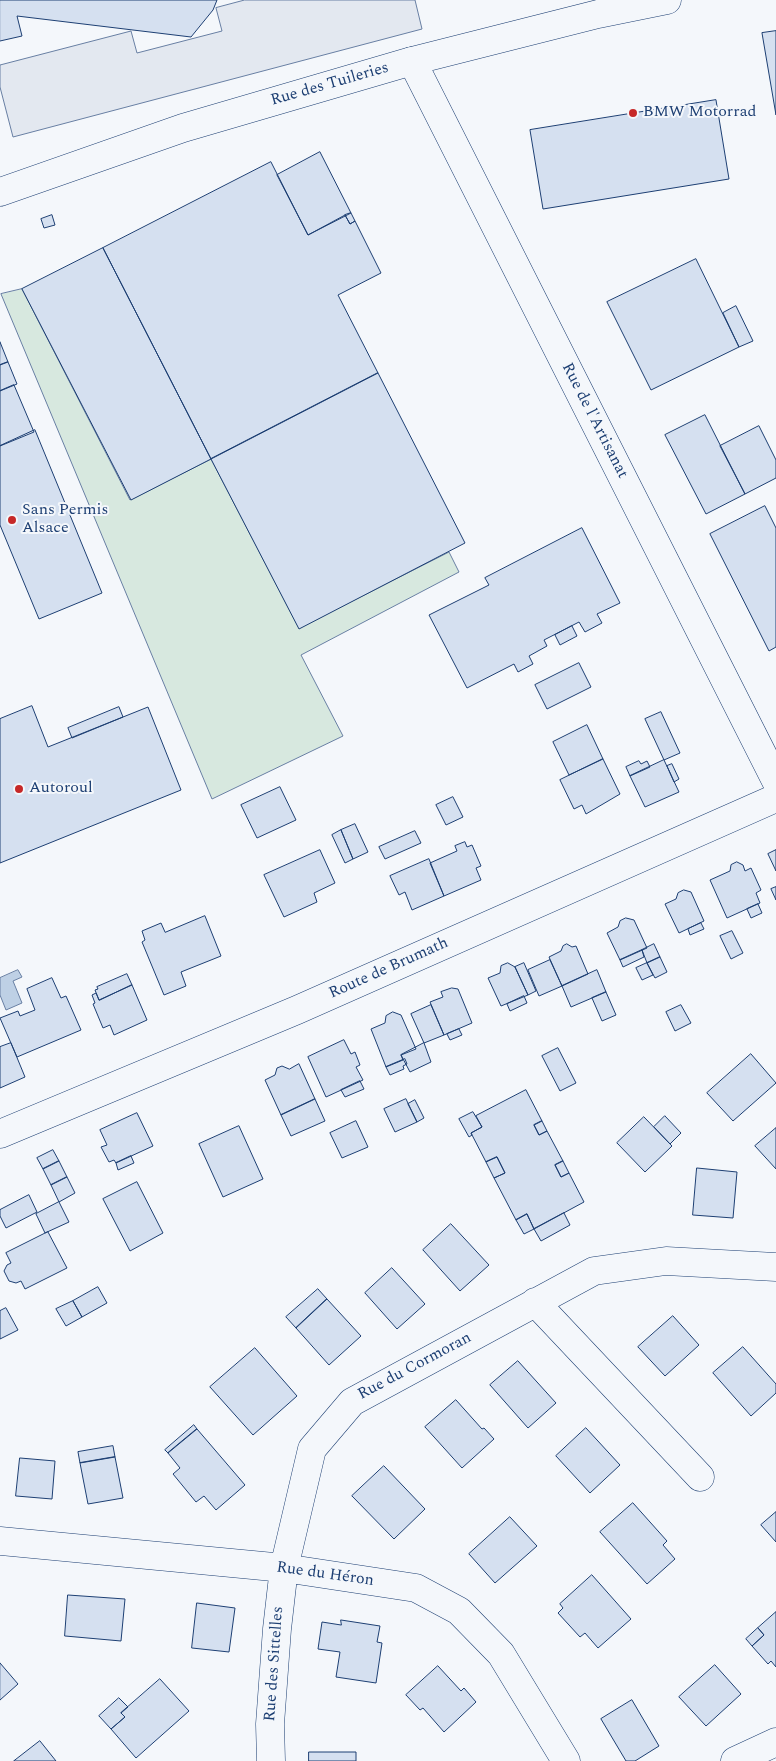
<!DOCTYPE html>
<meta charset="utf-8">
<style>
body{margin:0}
canvas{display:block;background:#f4f7fb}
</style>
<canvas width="776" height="1761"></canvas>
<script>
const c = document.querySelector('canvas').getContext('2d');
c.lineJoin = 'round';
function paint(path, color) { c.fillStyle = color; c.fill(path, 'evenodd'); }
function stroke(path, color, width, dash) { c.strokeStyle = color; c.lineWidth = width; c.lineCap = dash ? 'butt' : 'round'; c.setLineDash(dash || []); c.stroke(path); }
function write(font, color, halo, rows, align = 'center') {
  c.font = font + ' Spectral,serif'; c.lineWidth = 4; c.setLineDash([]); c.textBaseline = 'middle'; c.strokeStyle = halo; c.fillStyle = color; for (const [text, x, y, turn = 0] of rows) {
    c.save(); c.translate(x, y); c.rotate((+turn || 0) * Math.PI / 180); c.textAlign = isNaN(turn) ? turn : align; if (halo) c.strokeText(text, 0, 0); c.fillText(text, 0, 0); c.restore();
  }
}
const green = new Path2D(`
 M22 289 130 500 211 459 299 628 449 552 459 572 301 655 343 736 212 799 1 294Z`);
const parking = new Path2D(`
 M245 0H415L422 29 13 137 0 87V65L131 31 137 53 222 31 216 8Z`);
const water = new Path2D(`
 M18 970 22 977 13 981 22 1003 6 1010 0 995V978Z`);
const building = new Path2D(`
 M0 0H217L213 10 191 37 17 16 22 36 0 41Z
 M776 31V115L762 33Z
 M716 100 729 179 543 209 530 130Z
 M320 152 351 213 308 235 277 175Z
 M271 162 308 235 345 215 350 224 355 221 381 273 338 295 378 373 211 459 103 248Z
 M351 213 355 221 350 224 345 215Z
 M52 215 55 225 44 228 41 219Z
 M103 248 211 459 131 500 22 289Z
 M696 259 739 347 651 390 607 302Z
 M736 306 753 341 739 347 723 313Z
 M0 342 8 362 0 365Z
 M8 362 17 384 0 391V365Z
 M378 373 465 543 299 629 211 459Z
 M14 385 34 432 0 446V391Z
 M705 415 745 494 706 514 665 435Z
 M759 426 776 460V478L745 494 720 446Z
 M35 430 102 593 39 619 0 525V446Z
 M765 506 776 528V647L769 651 710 534Z
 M582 528 620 603 597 614 602 623 585 632 579 622 544 640 547 646 529 656 533 664 518 672 514 664 467 688 429 615 489 585 485 578Z
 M572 626 577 636 560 645 555 635Z
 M579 663 591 687 547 709 535 685Z
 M32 706 48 747 148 707 181 790 0 863V719Z
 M119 707 123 717 72 738 68 728Z
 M661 712 680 753 664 760 645 719Z
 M587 725 603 759 569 775 553 742Z
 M603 759 620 794 586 814 582 805 574 809 560 780Z
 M664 760 679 792 645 807 630 776Z
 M639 761 641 764 647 761 650 767 630 776 626 767Z
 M672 764 679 779 674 782 667 766Z
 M280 787 296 820 257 838 241 805Z
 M453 797 463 817 446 825 436 805Z
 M355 824 368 852 353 859 341 830Z
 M341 830 353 859 345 863 332 835Z
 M415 831 421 843 385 859 379 847Z
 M465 842 467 847 472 845 481 866 476 868 481 880 444 896 430 863 457 851 455 846Z
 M320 850 335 883 314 893 317 902 284 917 264 875Z
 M776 850V871L768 854Z
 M429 859 444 896 412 910 405 892 399 895 390 876Z
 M737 862 743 865 745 871 751 868 761 890 756 893 760 903 727 918 710 880 730 871 731 865Z
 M776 887V900L771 889Z
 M684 890 691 892 704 921 679 933 665 904 676 899 678 893Z
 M758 904 762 913 751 918 747 909Z
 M205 916 221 956 181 972 186 986 164 995 142 942 145 940 142 931 161 923 165 932Z
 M626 918 634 920 647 948 620 960 607 933 618 927 620 921Z
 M701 923 704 929 690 935 688 929Z
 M732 931 743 953 731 959 720 936Z
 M567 944 572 947 576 946 588 974 562 986 549 957 561 951 563 946Z
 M654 944 660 957 647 963 642 950Z
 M642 950 644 957 623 967 620 960Z
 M660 957 667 972 655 978 647 963Z
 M550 960 562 986 539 996 528 970Z
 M508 963 515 967 528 995 501 1006 488 978 500 973 501 966Z
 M524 963 536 991 528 995 515 967Z
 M647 963 653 975 642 980 636 968Z
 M597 970 606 992 571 1007 562 986Z
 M127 974 132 985 99 1000 95 990 98 989 97 987Z
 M52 978 61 998 66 996 81 1030 17 1057 0 1018 18 1011 20 1016 35 1010 27 989Z
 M132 985 147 1020 114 1035 110 1025 103 1028 93 1004 95 1003 92 995 96 993 99 1000Z
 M452 988 458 989 472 1023 444 1035 430 1002 443 997 441 992Z
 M606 992 616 1015 602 1021 592 998Z
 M524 996 527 1003 510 1011 507 1004Z
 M431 1005 444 1035 424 1043 411 1014Z
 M681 1005 691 1023 675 1031 666 1012Z
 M393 1012 401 1015 416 1049 401 1055 403 1060 386 1067 371 1029 385 1023 386 1016Z
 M459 1029 462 1035 450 1040 447 1034Z
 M344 1040 351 1054 355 1052 360 1065 356 1067 363 1080 326 1097 308 1057Z
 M11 1043 25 1077 0 1088V1047Z
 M424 1043 431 1062 410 1072 401 1055Z
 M558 1048 576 1083 560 1091 542 1056Z
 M751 1054 776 1083 733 1121 707 1093Z
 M405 1059 407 1064 403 1066 404 1069 390 1075 386 1067Z
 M299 1064 315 1099 281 1115 265 1080 275 1075 277 1068 282 1066 289 1069Z
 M360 1081 364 1089 345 1097 341 1090Z
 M526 1090 542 1121 534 1125 539 1135 547 1131 563 1161 555 1165 561 1177 569 1173 584 1202 534 1229 527 1214 516 1220 494 1178 505 1173 497 1157 486 1162 471 1133 482 1127 476 1116Z
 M315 1099 325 1121 291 1136 281 1115Z
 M406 1099 417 1122 395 1132 384 1109Z
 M415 1100 424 1118 417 1122 408 1104Z
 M473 1112 482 1127 471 1133 472 1135 469 1137 459 1119Z
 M137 1113 153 1146 116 1163 114 1160 109 1162 101 1147 107 1145 100 1130Z
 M665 1116 681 1133 670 1144 654 1127Z
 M644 1117 672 1146 645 1172 617 1143Z
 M356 1121 368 1147 342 1158 330 1133Z
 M542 1121 547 1131 539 1135 534 1125Z
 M239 1126 263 1179 223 1197 199 1144Z
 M776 1128V1169L755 1146Z
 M53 1150 59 1161 43 1169 37 1158Z
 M131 1156 134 1163 118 1170 116 1163Z
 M497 1157 505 1173 494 1178 486 1162Z
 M59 1161 67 1177 51 1185 43 1169Z
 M563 1161 569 1173 561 1177 555 1165Z
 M697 1168 737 1172 733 1218 693 1215Z
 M67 1177 75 1193 59 1202 51 1185Z
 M137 1182 163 1233 130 1251 103 1199Z
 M29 1195 37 1212 6 1228 0 1216V1210Z
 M59 1202 69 1222 45 1233 36 1214Z
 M564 1213 570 1225 541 1241 534 1229Z
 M527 1214 534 1229 524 1234 516 1220Z
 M451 1224 489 1265 460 1291 423 1250Z
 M48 1232 67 1268 25 1289 21 1281 16 1283 9 1281 4 1271 7 1265 11 1263 6 1253Z
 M392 1268 425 1304 397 1329 365 1293Z
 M98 1287 107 1303 82 1317 73 1301Z
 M318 1289 327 1299 296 1328 286 1317Z
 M327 1299 361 1336 329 1365 296 1328Z
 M73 1301 82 1317 66 1326 56 1309Z
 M6 1308 18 1330 0 1339V1311Z
 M673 1316 699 1345 665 1376 638 1347Z
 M743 1347 776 1384V1393L751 1416 713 1373Z
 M255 1348 297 1396 253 1435 210 1387Z
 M518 1361 556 1403 528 1428 490 1385Z
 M456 1400 482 1429 484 1428 494 1439 462 1468 425 1427Z
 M194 1425 197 1429 168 1453 165 1450Z
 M586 1428 620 1465 590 1493 556 1456Z
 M197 1429 245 1485 216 1510 204 1496 196 1502 173 1474 180 1468 168 1453Z
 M113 1446 115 1457 80 1463 78 1452Z
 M115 1457 123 1498 88 1504 80 1463Z
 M20 1458 55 1461 52 1499 16 1496Z
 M384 1466 425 1509 394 1539 352 1496Z
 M633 1503 667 1541 663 1545 675 1559 647 1584 600 1532Z
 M776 1512V1542L761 1525Z
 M510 1517 537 1546 495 1583 469 1554Z
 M592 1575 631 1619 598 1648 585 1633 580 1637 558 1613 563 1608 560 1604Z
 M68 1595 125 1599 121 1641 65 1636Z
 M197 1603 235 1608 229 1652 192 1648Z
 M776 1612V1667L771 1661 768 1664 752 1646 764 1635 758 1628Z
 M341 1620 380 1626 377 1642 382 1643 376 1683 336 1677 340 1652 318 1649 322 1622 341 1625Z
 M758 1628 764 1635 752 1646 746 1639Z
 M0 1663 18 1684 0 1700Z
 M715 1665 741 1694 706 1726 679 1697Z
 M438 1666 461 1691 464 1688 476 1702 444 1732 423 1708 420 1710 406 1695Z
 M160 1679 189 1711 136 1758 111 1729 125 1717 121 1713Z
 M119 1698 128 1707 121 1713 125 1717 111 1729 99 1716Z
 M632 1700 659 1746 635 1761H626L601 1719Z
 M40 1741 56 1761H14Z
 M309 1752H356V1761H309Z`);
const minor = new Path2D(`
 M412 61 776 781
 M535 1302 700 1477
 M0 1541 284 1568 416 1588 459 1611 501 1654 566 1761
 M271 1761 270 1724 277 1629 284 1568 312 1449 352 1402 594 1271 666 1261 776 1267
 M735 1761 776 1742`);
const tertiary = new Path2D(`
 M0 192 183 128 412 61 598 14 667 0`);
const secondary = new Path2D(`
 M0 1134 297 1010 776 798`);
const markers = [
 [633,113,5,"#c62828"],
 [12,520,5,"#c62828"],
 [19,789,5,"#c62828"]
];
const streetNames = [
 ["Rue des Tuileries",330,85,-16],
 ["Rue de l'Artisanat",594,421,63],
 ["Route de Brumath",389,969,-24],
 ["Rue du Cormoran",415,1367,-28],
 ["Rue du Héron",325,1575,8],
 ["Rue des Sittelles",275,1664,-86]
];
const poiNames = [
 ["BMW Motorrad",643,113],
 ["Sans Permis",22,511],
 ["Alsace",22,529],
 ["Autoroul",29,789]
];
paint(green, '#d7e8df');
stroke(green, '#687fa3', 1);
paint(parking, '#e3e8f0');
stroke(parking, '#687fa3', 1);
paint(water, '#bed0e5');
stroke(water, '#687fa3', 1);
paint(building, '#d5e0f0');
stroke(building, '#1d3f73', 1);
stroke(minor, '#1d3f73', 29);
stroke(tertiary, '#1d3f73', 29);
stroke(secondary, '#1d3f73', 29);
stroke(minor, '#f4f7fb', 28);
stroke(tertiary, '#f4f7fb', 28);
stroke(secondary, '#f4f7fb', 28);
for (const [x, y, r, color] of markers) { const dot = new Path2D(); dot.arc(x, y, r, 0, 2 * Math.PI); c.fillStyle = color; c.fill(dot); stroke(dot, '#f4f7fb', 2); }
write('16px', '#1d3f73', '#f4f7fb', streetNames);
write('16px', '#1d3f73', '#f4f7fb', poiNames, 'left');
</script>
